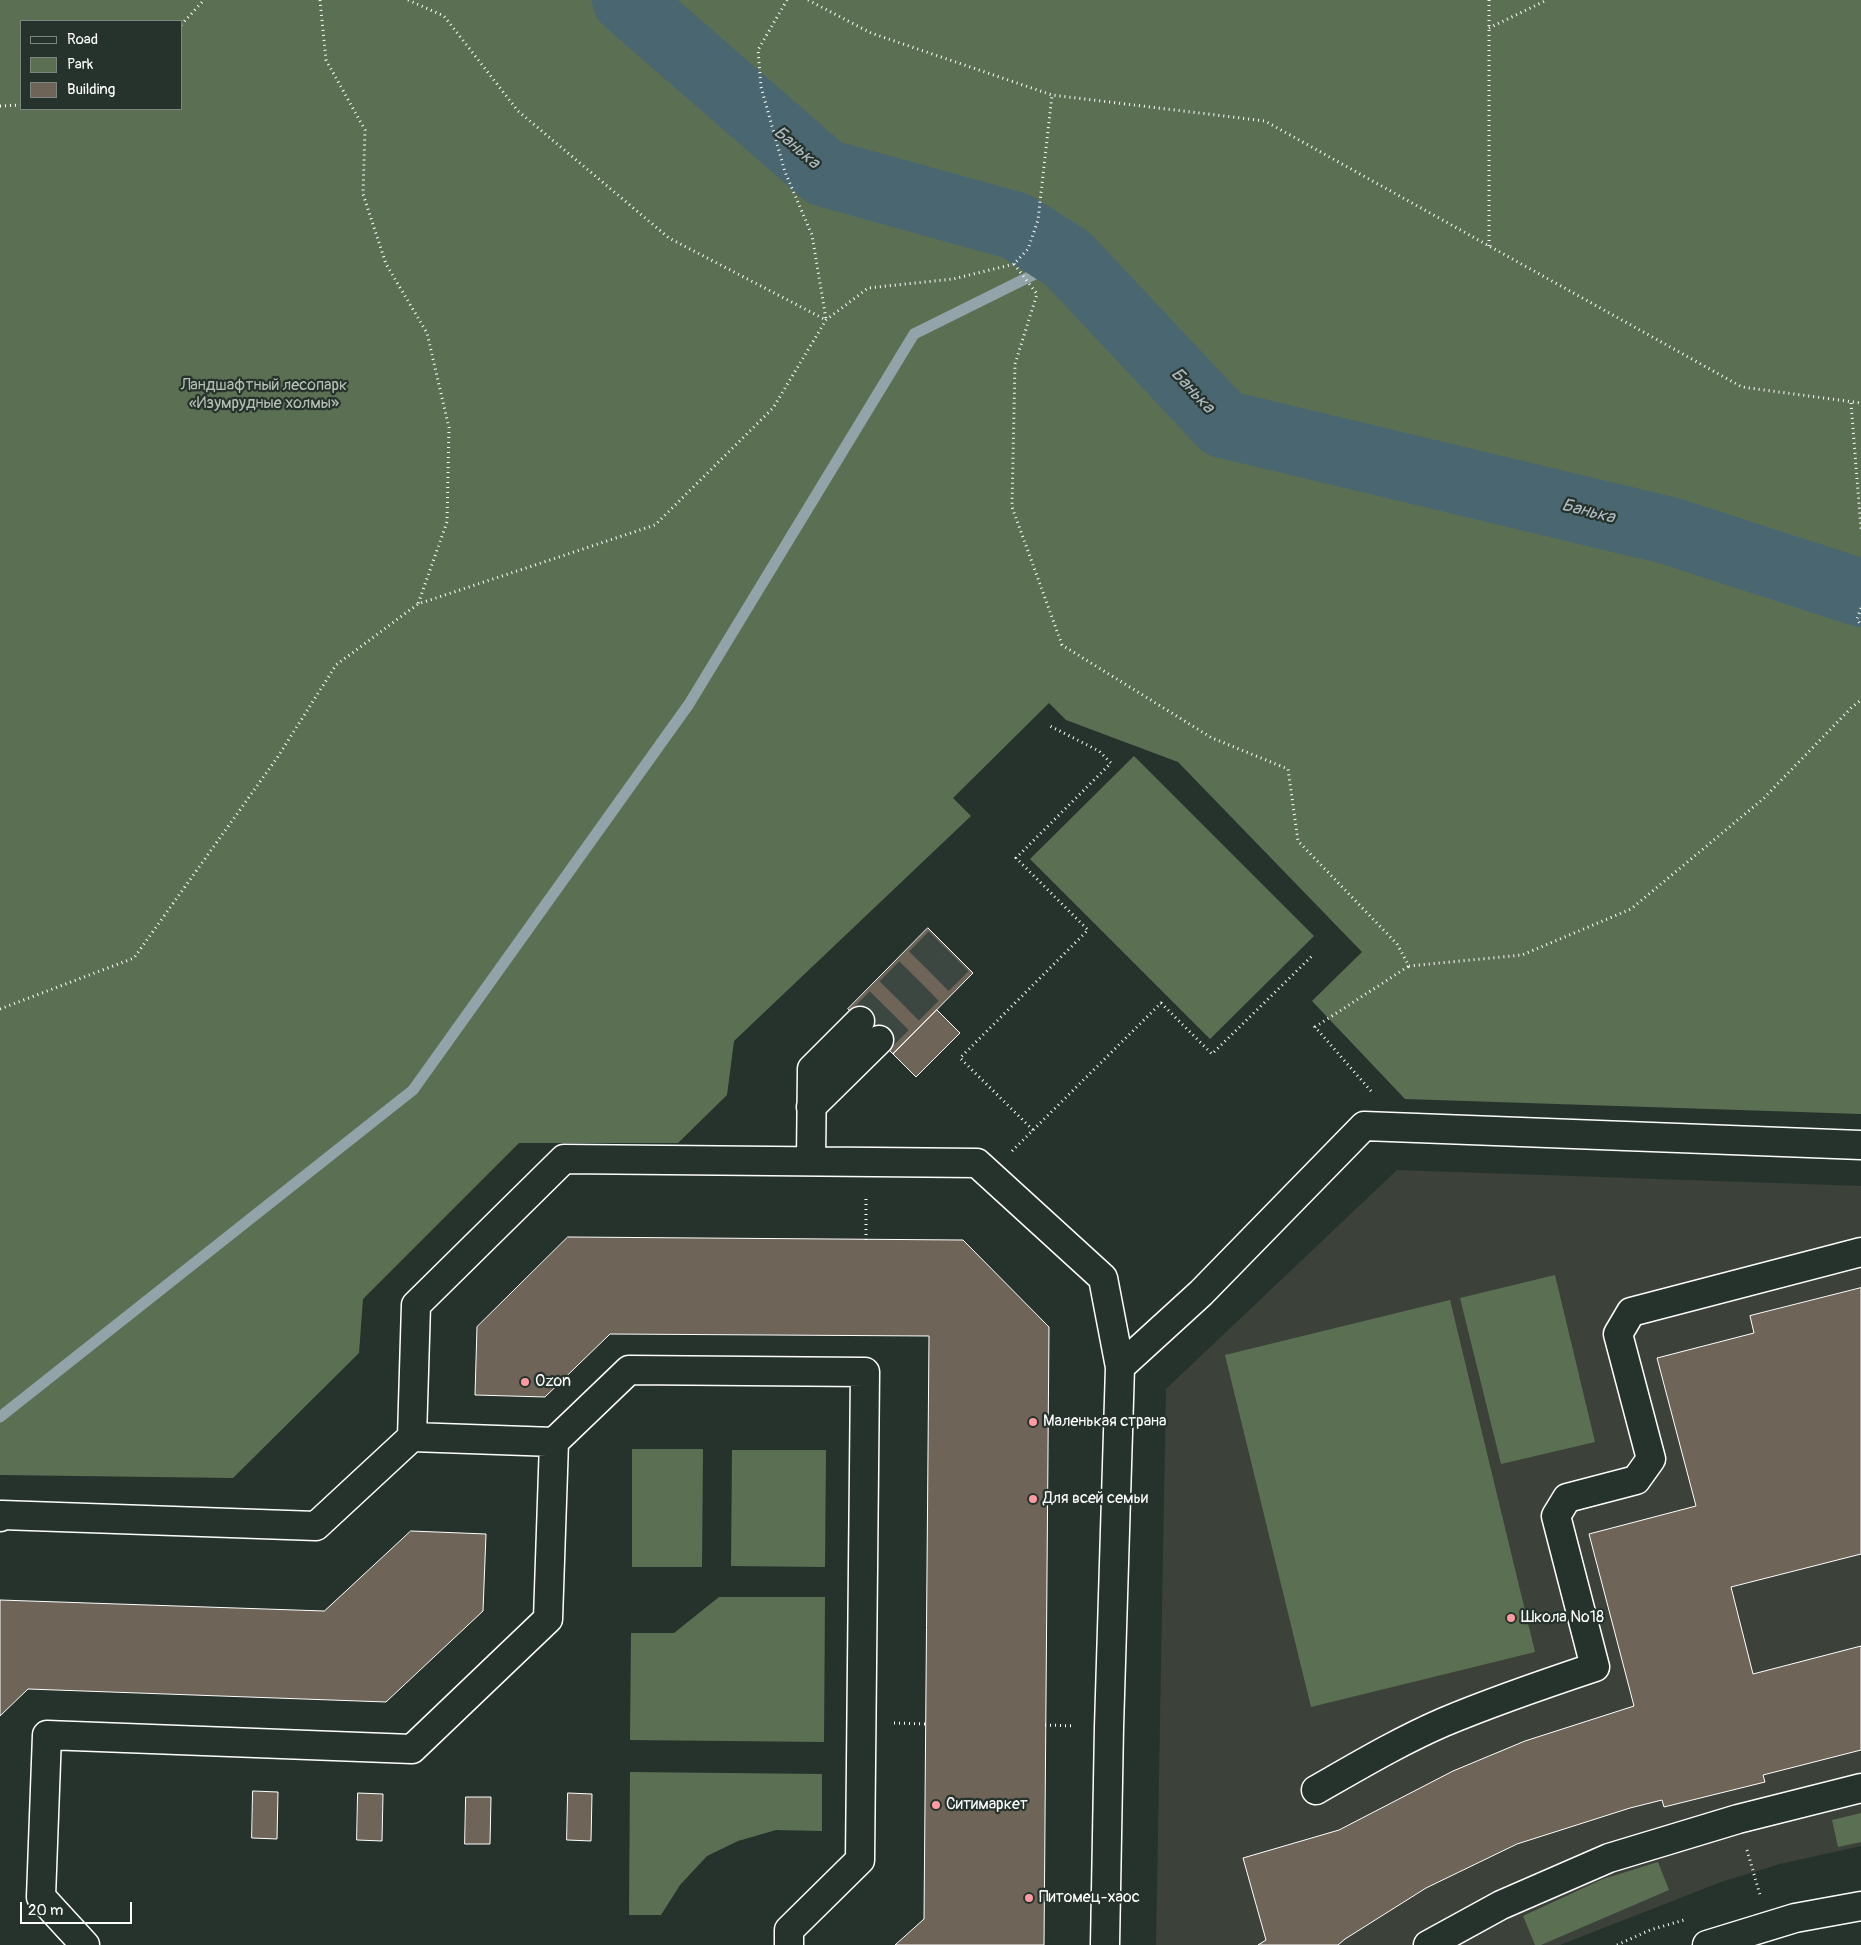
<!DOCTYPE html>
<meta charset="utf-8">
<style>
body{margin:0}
#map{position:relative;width:1861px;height:1945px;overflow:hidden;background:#26332d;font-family:Pangolin,sans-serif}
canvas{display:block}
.legend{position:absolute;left:20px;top:20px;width:162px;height:90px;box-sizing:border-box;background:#26332d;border:1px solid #7d8581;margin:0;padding:6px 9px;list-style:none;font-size:15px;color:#fff}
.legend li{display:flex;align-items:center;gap:10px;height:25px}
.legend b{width:25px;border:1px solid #7d8581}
.scale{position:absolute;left:20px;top:1902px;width:112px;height:22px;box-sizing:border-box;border:2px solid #fff;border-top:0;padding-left:6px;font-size:15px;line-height:18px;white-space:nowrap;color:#fff;-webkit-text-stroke:4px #26332d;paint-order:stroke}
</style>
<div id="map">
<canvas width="1861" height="1945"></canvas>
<ul class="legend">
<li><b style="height:6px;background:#26332d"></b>Road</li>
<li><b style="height:14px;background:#5b7053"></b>Park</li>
<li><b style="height:14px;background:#6e6457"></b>Building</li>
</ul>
<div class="scale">20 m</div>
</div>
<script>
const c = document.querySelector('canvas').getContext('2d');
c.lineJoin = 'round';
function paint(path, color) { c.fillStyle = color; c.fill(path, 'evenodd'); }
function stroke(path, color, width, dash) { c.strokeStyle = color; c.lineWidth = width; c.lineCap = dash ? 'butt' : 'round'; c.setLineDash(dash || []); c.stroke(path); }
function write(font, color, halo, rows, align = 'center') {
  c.font = font + ' Pangolin,sans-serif'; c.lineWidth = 4.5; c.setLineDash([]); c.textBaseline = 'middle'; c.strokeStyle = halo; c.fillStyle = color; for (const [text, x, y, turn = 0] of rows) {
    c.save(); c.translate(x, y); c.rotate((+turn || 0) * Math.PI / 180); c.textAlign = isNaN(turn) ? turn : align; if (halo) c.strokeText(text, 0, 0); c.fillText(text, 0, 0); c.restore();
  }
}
const built = new Path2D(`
 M1397 1170 1861 1186V1846L1780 1864 1721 1882 1560 1945H1156L1166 1389Z`);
const green = new Path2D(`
 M0 0H1861V1114L1405 1099 1312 1001 1362 952 1178 762 1066 720 1049 703 953 798 971 816 734 1041 727 1095 678 1143H519L363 1299 359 1353 233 1478 0 1475ZM21 21H181V109H21Z
 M1134 756 1314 936 1210 1039 1030 859Z
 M1555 1275 1595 1442 1501 1464 1460 1298Z
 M1450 1300 1535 1652 1311 1707 1225 1355Z
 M632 1449H703L702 1567H632Z
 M732 1450H826L825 1567 731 1566Z
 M719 1597H825L824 1742 630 1740 631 1633H674Z
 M630 1772 822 1774V1831L776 1830 738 1841 707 1856 680 1885 661 1915H629Z
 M1861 1813V1842L1838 1847 1832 1820Z
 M1658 1862 1669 1890 1541 1945H1535L1523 1916 1603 1879Z`);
const stream = new Path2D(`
 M0 1417 413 1090 689 704 914 334 1067 258`);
const river = new Path2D(`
 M626 0 825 173 1016 226 1067 258 1223 424 1670 531 1861 593`);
const building = new Path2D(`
 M928 928 973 973 893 1054 848 1009Z
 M937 1010 960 1033 916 1077 893 1054Z
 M568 1237 963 1240 1049 1327 1044 1945H895L924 1919 929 1336 610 1334 545 1397 475 1395 477 1327Z
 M1861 1288V1554L1731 1587 1753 1674 1861 1646V1750L1763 1775 1765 1782 1664 1807 1662 1800 1630 1808 1517 1844 1426 1888 1345 1939 1338 1945H1258L1266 1940 1243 1858 1339 1830 1453 1771 1525 1741 1634 1706 1589 1534 1696 1506 1657 1358 1754 1333 1750 1316Z
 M411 1531 486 1534 483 1611 386 1702 28 1689 0 1716V1600L324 1611Z
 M253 1791 278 1792 277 1839 252 1838Z
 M358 1793 383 1794 382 1841 357 1840Z
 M568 1793 592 1794 591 1841 567 1840Z
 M466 1797H491L490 1844H465Z`);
const minorTunnel = new Path2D(`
 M860 1021 940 940
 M879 1040 960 960`);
const path = new Path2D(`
 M320 0 326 60 365 130 363 194 386 264 427 333 449 428 447 522 418 604
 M408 0 444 16 518 111 669 238 826 320
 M787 0 758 50 761 87 785 172 812 235 826 319
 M808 0 871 33 1052 95 1265 121 1742 387 1861 403
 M181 25 204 0
 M1489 28 1547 0
 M0 106 21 105
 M1489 246V0
 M1014 264 1037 294 1015 364 1012 507 1062 645 1212 738 1288 769 1298 841 1397 944 1409 966 1522 955 1631 909 1763 799 1852 707 1861 700
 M1851 403 1861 529
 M1861 608 1857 619 1861 625
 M0 1009 134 958 277 758 336 665 418 604 655 525 773 408 826 320 868 288 953 279 1014 264 1028 249 1038 220 1052 95
 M1371 1091 1315 1027 1409 966
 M1033 1130 960 1058 1088 930 1016 858 1111 763 1099 751 1048 725
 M1012 1151 1161 1003 1212 1054 1313 955
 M866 1240V1195
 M894 1723 926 1724
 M1045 1725 1075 1726
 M1747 1850 1760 1895
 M1617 1945 1650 1930 1684 1920`);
const minor = new Path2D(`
 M811 1107 879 1040
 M811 1161 812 1069 860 1021
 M1120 1367 1201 1293 1364 1126 1861 1145
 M412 1437 416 1305 564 1159 977 1163 1103 1278 1120 1367 1109 1727 1105 1945
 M0 1517 2 1515 316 1526 412 1437 554 1442
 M1316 1790C1358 1766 1400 1741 1444 1722 1494 1701 1544 1684 1595 1667L1556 1516 1567 1498 1636 1480 1651 1459 1618 1334 1631 1312 1861 1252
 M85 1945 41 1897 47 1735 412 1749 548 1619 554 1442 629 1370 865 1372 860 1860 789 1930V1945
 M1428 1945 1501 1905 1609 1858 1738 1819 1861 1788
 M1707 1945 1795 1918 1861 1906`);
const markers = [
 [525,1382,5,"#ff9aa2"],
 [1033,1422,5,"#ff9aa2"],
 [1033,1499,5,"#ff9aa2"],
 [1511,1618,5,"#ff9aa2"],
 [936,1805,5,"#ff9aa2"],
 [1029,1898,5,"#ff9aa2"]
];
const parkNames = [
 ["Ландшафтный лесопарк",264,386],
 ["«Изумрудные холмы»",264,404]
];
const poiNames = [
 ["Ozon",535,1382],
 ["Маленькая страна",1043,1422],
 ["Для всей семьи",1043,1499],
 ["Школа №18",1521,1618],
 ["Ситимаркет",946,1805],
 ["Питомец-хаос",1039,1898]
];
const waterNames = [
 ["Банька",796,148,41],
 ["Банька",1192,391,47],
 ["Банька",1588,512,14]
];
paint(built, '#3c423a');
paint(green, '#5b7053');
stroke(stream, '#92a3a9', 11);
stroke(river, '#4a6670', 68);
paint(building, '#6e6457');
stroke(building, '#fff', 1);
stroke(minorTunnel, '#3c4742', 28, [28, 14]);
stroke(minor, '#fff', 31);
stroke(path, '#fff', 3, [1, 4]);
stroke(minor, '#26332d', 28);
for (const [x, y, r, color] of markers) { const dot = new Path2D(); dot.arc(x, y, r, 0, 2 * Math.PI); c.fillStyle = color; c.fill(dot); stroke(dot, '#26332d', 2); }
write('16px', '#b5bfb2', '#26332d', parkNames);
write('16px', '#fff', '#26332d', poiNames, 'left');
write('italic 18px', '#aebabf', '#26332d', waterNames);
</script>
